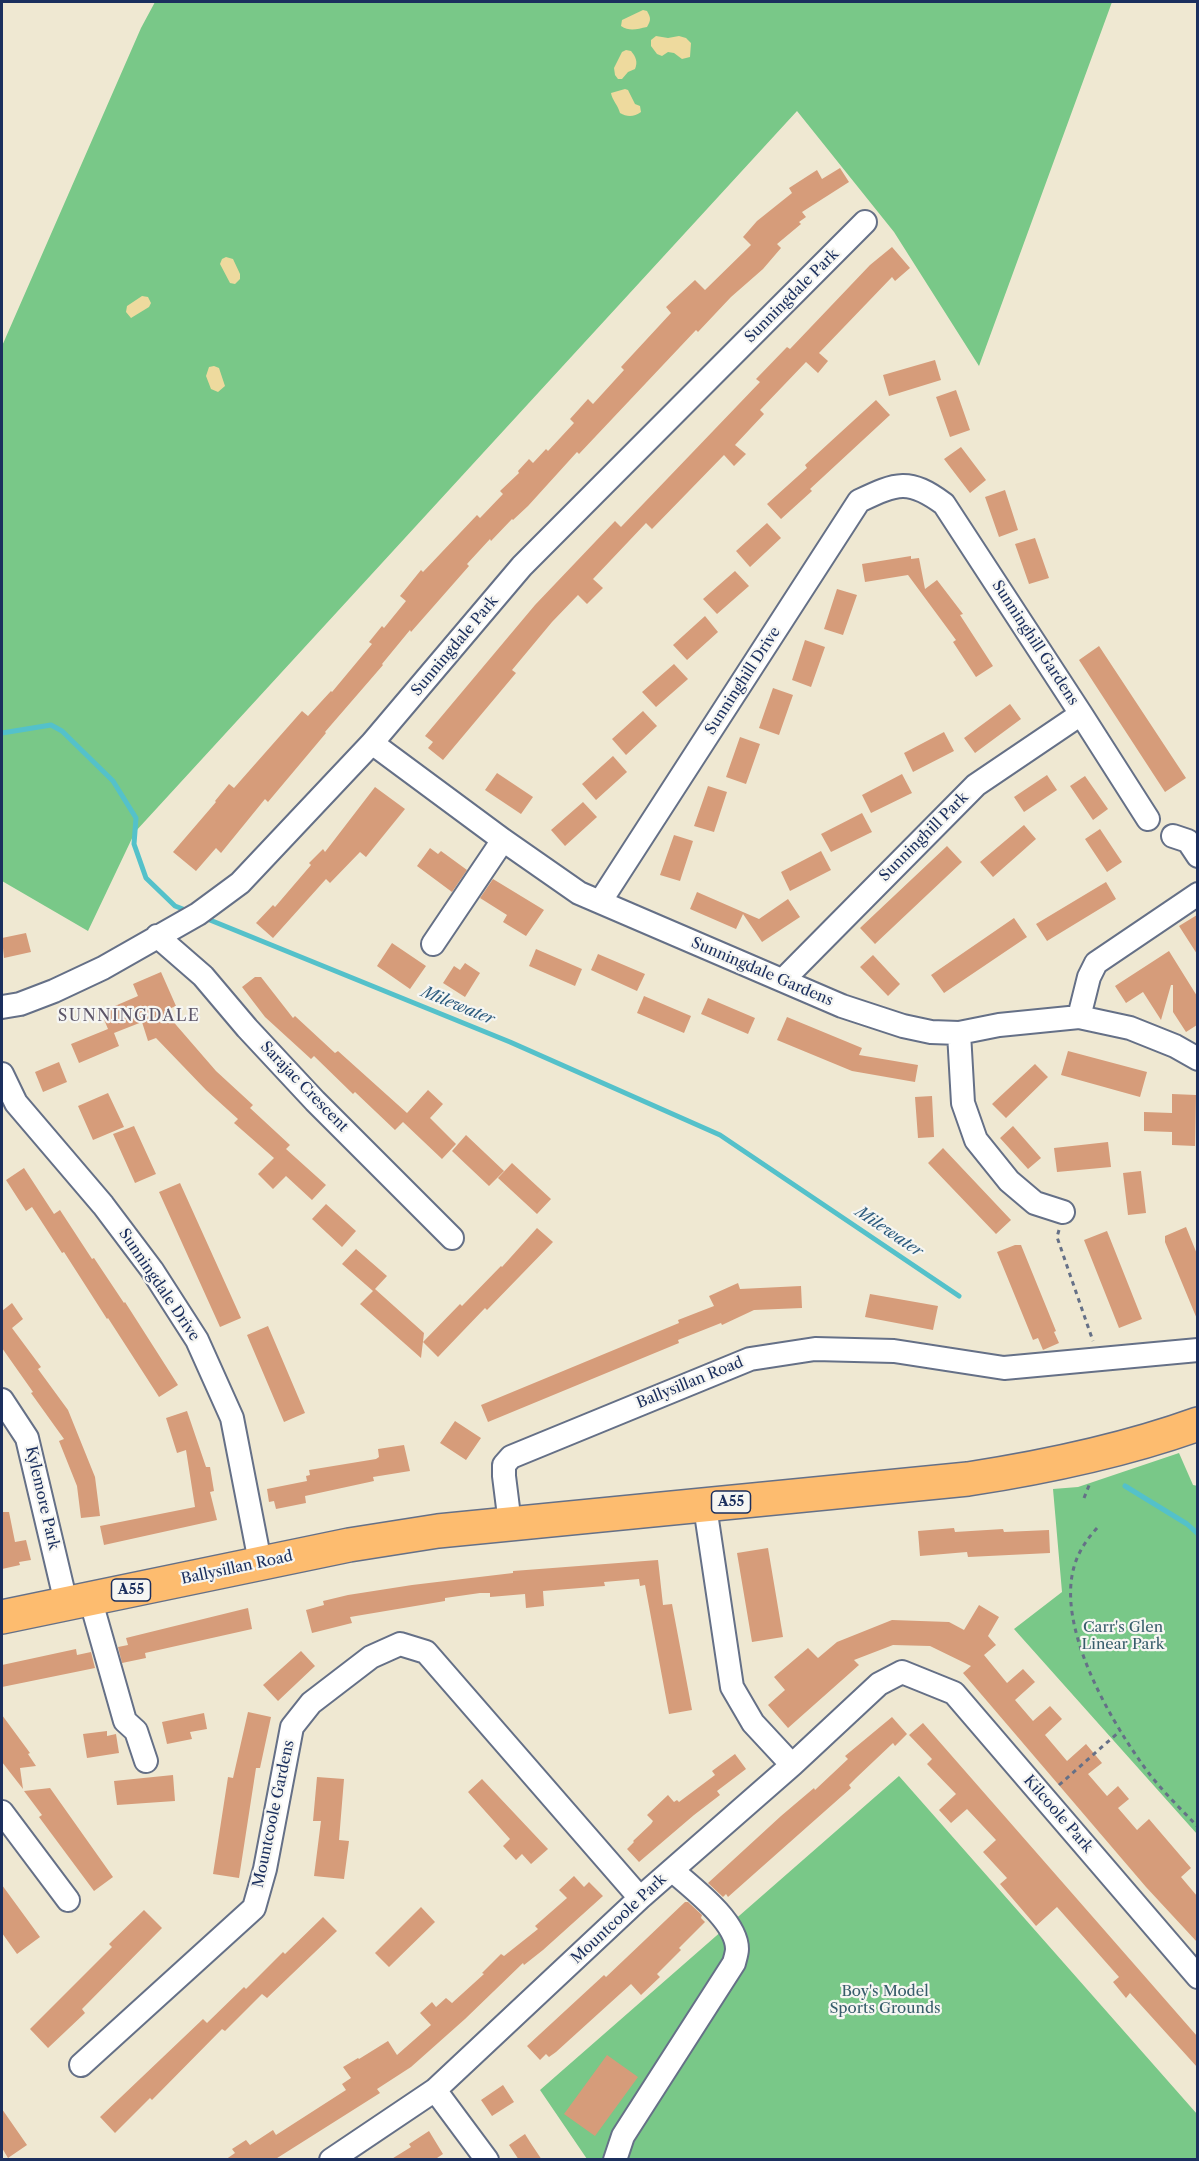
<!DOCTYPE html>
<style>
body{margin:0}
#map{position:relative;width:1199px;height:2161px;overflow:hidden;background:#efe8d2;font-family:"Libre Caslon Text",serif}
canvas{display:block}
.frame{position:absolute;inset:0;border:3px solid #1b2f5e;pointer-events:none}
</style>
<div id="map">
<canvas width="1199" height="2161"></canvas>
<div class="frame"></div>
</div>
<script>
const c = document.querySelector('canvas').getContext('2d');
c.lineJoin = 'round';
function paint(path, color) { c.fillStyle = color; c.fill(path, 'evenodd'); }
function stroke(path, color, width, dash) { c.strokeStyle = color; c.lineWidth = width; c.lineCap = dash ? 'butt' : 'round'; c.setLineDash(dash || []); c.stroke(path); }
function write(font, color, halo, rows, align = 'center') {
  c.font = font + ' "Libre Caslon Text",serif'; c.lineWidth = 4.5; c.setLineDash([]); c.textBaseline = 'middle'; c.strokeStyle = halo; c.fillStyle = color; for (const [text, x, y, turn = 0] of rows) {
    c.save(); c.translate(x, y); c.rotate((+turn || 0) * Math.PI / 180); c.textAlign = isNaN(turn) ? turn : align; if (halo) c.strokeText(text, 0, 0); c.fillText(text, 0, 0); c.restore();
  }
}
const green = new Path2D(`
 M155 2H1112L979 366 894 232 797 111 135 832 88 931 2 881V346L141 28Z
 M1179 1453 1193 1485 1198 1486 1197 1834 1014 1629 1062 1592 1053 1489 1078 1487 1090 1483Z
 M899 1776 1197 2114V2159H587L540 2090Z`);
const sand = new Path2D(`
 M643 10 647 11C651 18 651 20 647 27 637 29 630 32 621 26L622 20Z
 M656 36 668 38 679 36 686 38 691 43 690 57 682 59 674 53 668 52 662 56 657 54 651 46V40Z
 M626 50 631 51C636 57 638 62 635 69L628 72 622 79H618L615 75 614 68 622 52Z
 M625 89 628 90 635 104 640 106 641 112C634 117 627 117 620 113 618 105 612 100 611 93Z
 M226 257 233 259 240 274V279L235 284 230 283 220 264 222 259Z
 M142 296 148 297 151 303 149 307 131 318 126 312 127 306Z
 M214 366 219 368 225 386 218 392 211 389 206 376 209 367Z`);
const stream = new Path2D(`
 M2 733 51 725 62 731 113 781 136 818 134 844 146 878 175 906 188 911
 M205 918 510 1042 720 1135 959 1296
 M1125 1486 1187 1524 1198 1534`);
const building = new Path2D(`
 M840 168 849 182 802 212 806 217 799 222 801 224 777 244 781 248 763 269 731 297 698 332 696 330 579 454 577 452 528 506 513 520 512 519 491 541 490 539 467 564 469 566 411 632 410 630 382 664 383 665 325 732 326 733 268 802 265 799 221 853 216 848 196 871 173 852 216 802 215 801 229 784 234 788 302 711 308 716 331 691 332 692 372 644 369 642 382 626 384 628 406 601 400 596 421 570 423 572 477 515 480 518 503 494 500 491 519 473 518 471 529 459 533 463 546 449 548 451 574 423 570 419 588 399 593 404 624 370 621 367 671 313 666 307 695 280 705 290 751 245 743 237 757 221 792 193 789 188 817 170 822 179Z
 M892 247 910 268 895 281 892 277 819 353 828 361 818 373 806 362 760 410 764 414 735 445 746 454 734 466 724 455 652 529 646 523 593 579 603 588 587 604 578 595 552 622 512 670 516 673 443 760 428 748 433 742 425 736 535 605 615 521 621 527 760 382 756 379 787 347 790 349 870 265Z
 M935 360 941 380 889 396 883 375Z
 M956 390 970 430 950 437 936 397Z
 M876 400 890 415 810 489 812 491 781 519 767 504 807 468 805 465Z
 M961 447 986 480 970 493 944 459Z
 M1005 490 1018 530 999 537 985 497Z
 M767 523 781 538 750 567 736 551Z
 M1035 538 1049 578 1029 584 1015 544Z
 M911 556V559L919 558 925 589 937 580 963 614 960 615 993 666 976 677 953 642 956 640 908 575 865 582 862 564Z
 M735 571 749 586 717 614 703 599Z
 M837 589 857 595 843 635 824 629Z
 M705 616 718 632 687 660 673 645Z
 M805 640 825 647 811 687 792 680Z
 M1099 646 1186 778 1165 792 1079 660Z
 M674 664 688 679 656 707 642 692Z
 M773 688 793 695 779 735 759 728Z
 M1010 704 1021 719 975 753 964 738Z
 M643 711 657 726 626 755 612 739Z
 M944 732 954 751 913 772 904 753Z
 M740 737 760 744 746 784 726 777Z
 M613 756 627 772 596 800 582 784Z
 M497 773 533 797 521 814 485 790Z
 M902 774 912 793 871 813 862 795Z
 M1047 775 1057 790 1024 812 1014 797Z
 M1085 776 1108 809 1093 820 1070 786Z
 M708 786 727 792 714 832 694 826Z
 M375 787 405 809 366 857 360 852 330 883 326 879 273 938 256 923 273 905 275 907 311 865 309 863 323 849 325 852Z
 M583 802 597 817 565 846 551 830Z
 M862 813 872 832 831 852 821 834Z
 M1024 825 1036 839 993 877 980 862Z
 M1100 829 1122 862 1107 872 1085 839Z
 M674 835 693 841 680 881 660 875Z
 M947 846 962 862 875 944 860 928Z
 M430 848 438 854 441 851 467 870 452 892 417 866Z
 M821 851 831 870 790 891 781 872Z
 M493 879 544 910 526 936 503 922 507 915 480 898Z
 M1106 882 1116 899 1047 941 1036 924Z
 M697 892 759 919 788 899 800 917 762 942 743 914 736 929 690 909Z
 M1197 915V954L1179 926Z
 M1014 918 1027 937 944 993 931 975Z
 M26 933 31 952 4 958 2 938Z
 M392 943 426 966 410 989 377 966Z
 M536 949 582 969 575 986 529 966Z
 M1169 951 1197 996V1025L1186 1032 1173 1012V985H1171L1161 1020 1143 992 1126 1003 1115 986Z
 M598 954 645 974 637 991 591 970Z
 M873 955 900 984 888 996 860 967Z
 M465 963 480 973 465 997 443 983 454 966 460 970Z
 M161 972 176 1006 164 1011 216 1071 253 1105 250 1108 290 1145 286 1149 326 1185 312 1200 286 1176 273 1189 258 1174 274 1158 234 1123 238 1119 206 1090 156 1038 148 1041 142 1022 114 1033 119 1046 79 1063 71 1044 108 1029 101 1012 138 996 133 984Z
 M255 977H261L293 1018 295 1016 335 1053 338 1051 407 1113 428 1090 443 1104 430 1118 456 1144 442 1159 403 1122 395 1130 355 1092 353 1094 314 1056 311 1059 265 1017 242 987Z
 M644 996 691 1016 684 1033 637 1013Z
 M708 998 755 1018 748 1034 701 1014Z
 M787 1017 862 1048 859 1055 918 1065 915 1082 852 1071 777 1040Z
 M1068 1051 1147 1072 1140 1097 1061 1075Z
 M59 1062 67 1082 43 1092 35 1072Z
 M1035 1064 1048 1077 1006 1118 992 1104Z
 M108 1093 124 1127 93 1140 78 1106Z
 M1172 1094 1196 1095 1195 1146 1172 1145V1132L1144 1131V1112L1172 1113Z
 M932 1096 934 1137 918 1138 915 1097Z
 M134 1126 156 1174 135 1183 113 1134Z
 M1013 1126 1041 1158 1028 1169 1000 1138Z
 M466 1135 504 1171 489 1186 452 1151Z
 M1108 1142 1111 1167 1057 1172 1054 1148Z
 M943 1148 1011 1220 996 1234 928 1163Z
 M512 1163 551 1199 537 1214 498 1178Z
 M24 1168 54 1214 60 1210 92 1259 94 1258 124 1303 125 1302 178 1385 159 1397 108 1318 107 1319 64 1252 62 1253 32 1207 26 1211 6 1180Z
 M1141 1171 1146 1213 1128 1215 1123 1173Z
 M180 1183 241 1318 220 1327 159 1192Z
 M326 1204 356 1231 342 1247 312 1219Z
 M1186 1227 1197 1254V1319L1165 1242V1236Z
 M537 1228 553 1242 487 1310 485 1308 438 1357 423 1342 460 1304 462 1306 501 1266 502 1267Z
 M1107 1231 1142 1319 1119 1328 1084 1240Z
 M1015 1245H1021L1056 1331 1054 1332 1059 1343 1043 1350 1038 1338 1033 1340 997 1252Z
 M356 1249 387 1276 375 1289 424 1333 421 1358 360 1304 373 1291 342 1264Z
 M738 1283 740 1289 801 1286 802 1308 754 1310 722 1325 721 1323 678 1340 679 1343 488 1422 481 1405 679 1323 678 1320 714 1306 709 1296Z
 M870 1294 938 1306 933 1330 865 1317Z
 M12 1303 23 1319 12 1328 41 1367 38 1369 68 1410 95 1477 100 1516 81 1518 77 1486 59 1441 64 1439 31 1393 33 1392 2 1348V1311Z
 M268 1326 305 1413 284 1422 247 1335Z
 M187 1411 206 1467H210L214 1491 210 1492 217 1520 104 1545 100 1526 195 1507 186 1450 177 1453 166 1418Z
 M455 1421 481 1438 466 1460 440 1443Z
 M404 1445 410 1471 373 1477 374 1481 305 1496 306 1503 276 1509 274 1501 269 1502 267 1489 307 1481 306 1476 310 1475 309 1470 376 1459 379 1457 378 1449Z
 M2 1512H9L15 1542 26 1540 31 1560 19 1562 20 1565 2 1569Z
 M954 1528 955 1532 1003 1529 1004 1532 1049 1530 1050 1553 968 1557 967 1552 920 1556 918 1531Z
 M768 1548 783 1637 752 1642 737 1553Z
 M658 1560 663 1605 672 1604 692 1710 669 1714 645 1585 640 1586 639 1579 604 1582 605 1586 543 1591 544 1606 526 1608 525 1594 490 1597V1593H480L445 1598V1601L350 1617 352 1623 312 1633 306 1610 324 1605 323 1601 348 1595 412 1585 513 1573V1571Z
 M979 1605 999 1617 988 1636 996 1645 984 1655 1007 1683 1023 1669 1035 1682 1015 1700 1033 1721 1050 1706 1062 1719 1045 1735 1067 1761 1086 1744 1102 1763 1088 1774 1107 1796 1118 1786 1129 1799 1118 1808 1137 1830 1149 1819 1191 1868 1181 1877 1197 1896V1942L1146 1887 975 1687 963 1673 971 1666 930 1646 893 1645 854 1660 859 1665 788 1728 768 1705 785 1690 774 1677 808 1648 818 1658 837 1642 892 1620 949 1622 964 1630Z
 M248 1608 252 1629 145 1653 146 1658 122 1663 118 1647 128 1645 126 1638Z
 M76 1649 77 1655 91 1652 95 1668 2 1687V1665Z
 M301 1651 315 1666 278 1701 263 1685Z
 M248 1712 271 1717 260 1768H256L239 1878 213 1874 228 1777 233 1778Z
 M204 1713 207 1729 190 1732 192 1739 167 1744 162 1722Z
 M2 1715 30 1753 28 1754 36 1766 20 1768 23 1789 2 1762Z
 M892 1717 907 1734 895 1746 893 1743 856 1778 849 1785 851 1788 728 1897 726 1894 723 1897 708 1883 781 1816 814 1788 815 1790 848 1759 845 1756Z
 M923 1723 1197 2036V2067L1130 1993 1126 1998 1113 1982 1119 1977 1057 1907 1036 1926 1031 1920 1000 1884 1007 1878 983 1852 996 1840 967 1809 951 1823 939 1810 956 1794 927 1764 932 1759 909 1735Z
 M107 1731V1736L116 1734 119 1753 87 1758 83 1734Z
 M735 1754 746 1769 717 1791 720 1795 694 1815 639 1862 627 1849 634 1842 633 1841 651 1824 653 1821 647 1815 668 1795 674 1802 677 1800 679 1802 715 1775 712 1771Z
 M173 1775 175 1801 117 1805 114 1781Z
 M317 1777 344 1779 339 1840 349 1841 344 1879 314 1876 321 1821H313Z
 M482 1779 548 1849 531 1864 522 1854 516 1860 503 1846 510 1839 468 1792Z
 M50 1788 113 1877 94 1891 39 1817 42 1815 24 1791Z
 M574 1876 584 1887 589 1882 603 1896 543 1950 524 1965 523 1963 465 2019 411 2067 377 2089 380 2093 274 2160H225L235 2153 232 2149 246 2140 250 2145 273 2130 276 2135 346 2090 342 2084 351 2078 343 2067 358 2058 359 2059 388 2041 397 2055 431 2025 420 2013 432 2002 436 2007 446 1998 452 2003 484 1974 482 1973 501 1954 504 1956 538 1929 535 1926 567 1898 559 1890Z
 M2 1885 40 1937 17 1954 2 1933Z
 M685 1902H688L702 1915 701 1918 705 1922 679 1948 681 1950 657 1974 660 1977 641 1995 631 1984 556 2052 549 2057 546 2054 540 2060 527 2046 604 1975 606 1977Z
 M421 1907 435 1922 389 1967 375 1953Z
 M144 1910 162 1928 82 2009 85 2013 48 2048 30 2029 112 1947 109 1944Z
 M323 1917 337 1931 267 1998 262 1994 225 2031 222 2029 152 2100 150 2098 115 2133 100 2117 203 2019 207 2023 244 1987 246 1989 283 1952 285 1954Z
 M607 2055 638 2077 595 2136 564 2114Z
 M503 2085 514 2102 492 2116 481 2100Z
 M2 2109 27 2145 8 2158 2 2148Z
 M429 2131 443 2154 434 2160H390L411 2147 409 2144Z
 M525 2134 530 2142 542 2160H519L509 2145Z`);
const path = new Path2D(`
 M1059 1230 1057 1237 1093 1341
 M1084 1498 1090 1483
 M1097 1528C1087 1539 1078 1552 1074 1567 1057 1626 1107 1714 1140 1761 1156 1785 1178 1806 1198 1827
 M1059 1785 1120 1731`);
const minor = new Path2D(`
 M372 743 503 840 579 893 842 1006 903 1026 931 1032 959 1033 999 1025 1079 1017 1130 1028 1175 1046 1198 1059
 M1173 836 1188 841 1198 856
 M600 902 859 501C897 483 909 478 944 504L1081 714 1148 819
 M157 936 203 976 247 1028 315 1101 452 1238
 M433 944 503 840
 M783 980 976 785 1081 714
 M2 1007 20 1004 54 991 103 968 198 914 240 883 372 743 522 566 865 222
 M1079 1017 1089 977 1096 963 1198 894
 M959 1033 963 1103 976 1140 1009 1181 1035 1203 1063 1212
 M2 1074 16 1103 103 1205 152 1270 197 1340 232 1418 260 1562
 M2 1400 27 1438 66 1603
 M707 1504V1520L732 1687 753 1723 792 1765
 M510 1524 504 1476V1465L511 1457 750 1359 815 1349 894 1351 1004 1368 1198 1350
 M90 1598 125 1721 136 1731 146 1761
 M2 1812 68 1900
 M81 2065 254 1908 265 1869 292 1727 311 1703 371 1657 400 1644 426 1652 640 1898
 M435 2090 487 2160
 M331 2160 435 2090 640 1898 792 1765 879 1684 902 1672 954 1693 1198 1977
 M615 2160 623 2136 734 1963C735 1959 737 1953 737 1949 737 1921 691 1887 672 1870`);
const highway = new Path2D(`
 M2 1617 349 1545 438 1531 968 1479C1046 1467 1123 1451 1198 1424`);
const shields = [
 [731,1502,39],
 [131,1590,39]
];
const shieldNames = [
 ["A55",731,1502],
 ["A55",131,1590]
];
const streetNames = [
 ["Sunningdale Park",792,296,-45],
 ["Sunninghill Gardens",1035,643,57],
 ["Sunningdale Park",455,646,-50],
 ["Sunninghill Drive",743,681,-57],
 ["Sunninghill Park",924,837,-45],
 ["Sunningdale Gardens",762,972,23],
 ["Sarajac Crescent",304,1087,46],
 ["Sunningdale Drive",159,1285,56],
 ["Ballysillan Road",690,1383,-22],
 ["Kylemore Park",42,1498,77],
 ["Ballysillan Road",237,1568,-12],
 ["Mountcoole Gardens",274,1814,-78],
 ["Kilcoole Park",1058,1814,49],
 ["Mountcoole Park",619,1919,-43]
];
const parkNames = [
 ["Carr's Glen",1123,1628],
 ["Linear Park",1123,1645],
 ["Boy's Model",885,1992],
 ["Sports Grounds",885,2009]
];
const waterNames = [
 ["Milewater",458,1006,22],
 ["Milewater",889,1232,34]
];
const neighbourhoodNames = [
 ["SUNNINGDALE",129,1016]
];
paint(green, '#79c888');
paint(sand, '#eeda9e');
stroke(stream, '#54c1ca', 5);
paint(building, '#d69c7a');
stroke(minor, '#657087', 26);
stroke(highway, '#657087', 36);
stroke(path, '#657087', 3, [4.5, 4.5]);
stroke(minor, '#fff', 22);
stroke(highway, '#fdbc6f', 33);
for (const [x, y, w] of shields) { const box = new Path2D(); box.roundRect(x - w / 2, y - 11, w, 22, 4.5); c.fillStyle = '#f6f6f2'; c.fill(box); stroke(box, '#1b2f5e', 1.5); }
write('bold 14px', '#1b2f5e', null, shieldNames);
write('15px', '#1b2f5e', '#f6f6f2', streetNames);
write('15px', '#375d6b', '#f6f6f2', parkNames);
write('italic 16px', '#2c5b7e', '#f6f6f2', waterNames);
c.letterSpacing = '1.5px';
write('16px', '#5c5568', '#f6f6f2', neighbourhoodNames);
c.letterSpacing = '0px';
</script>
